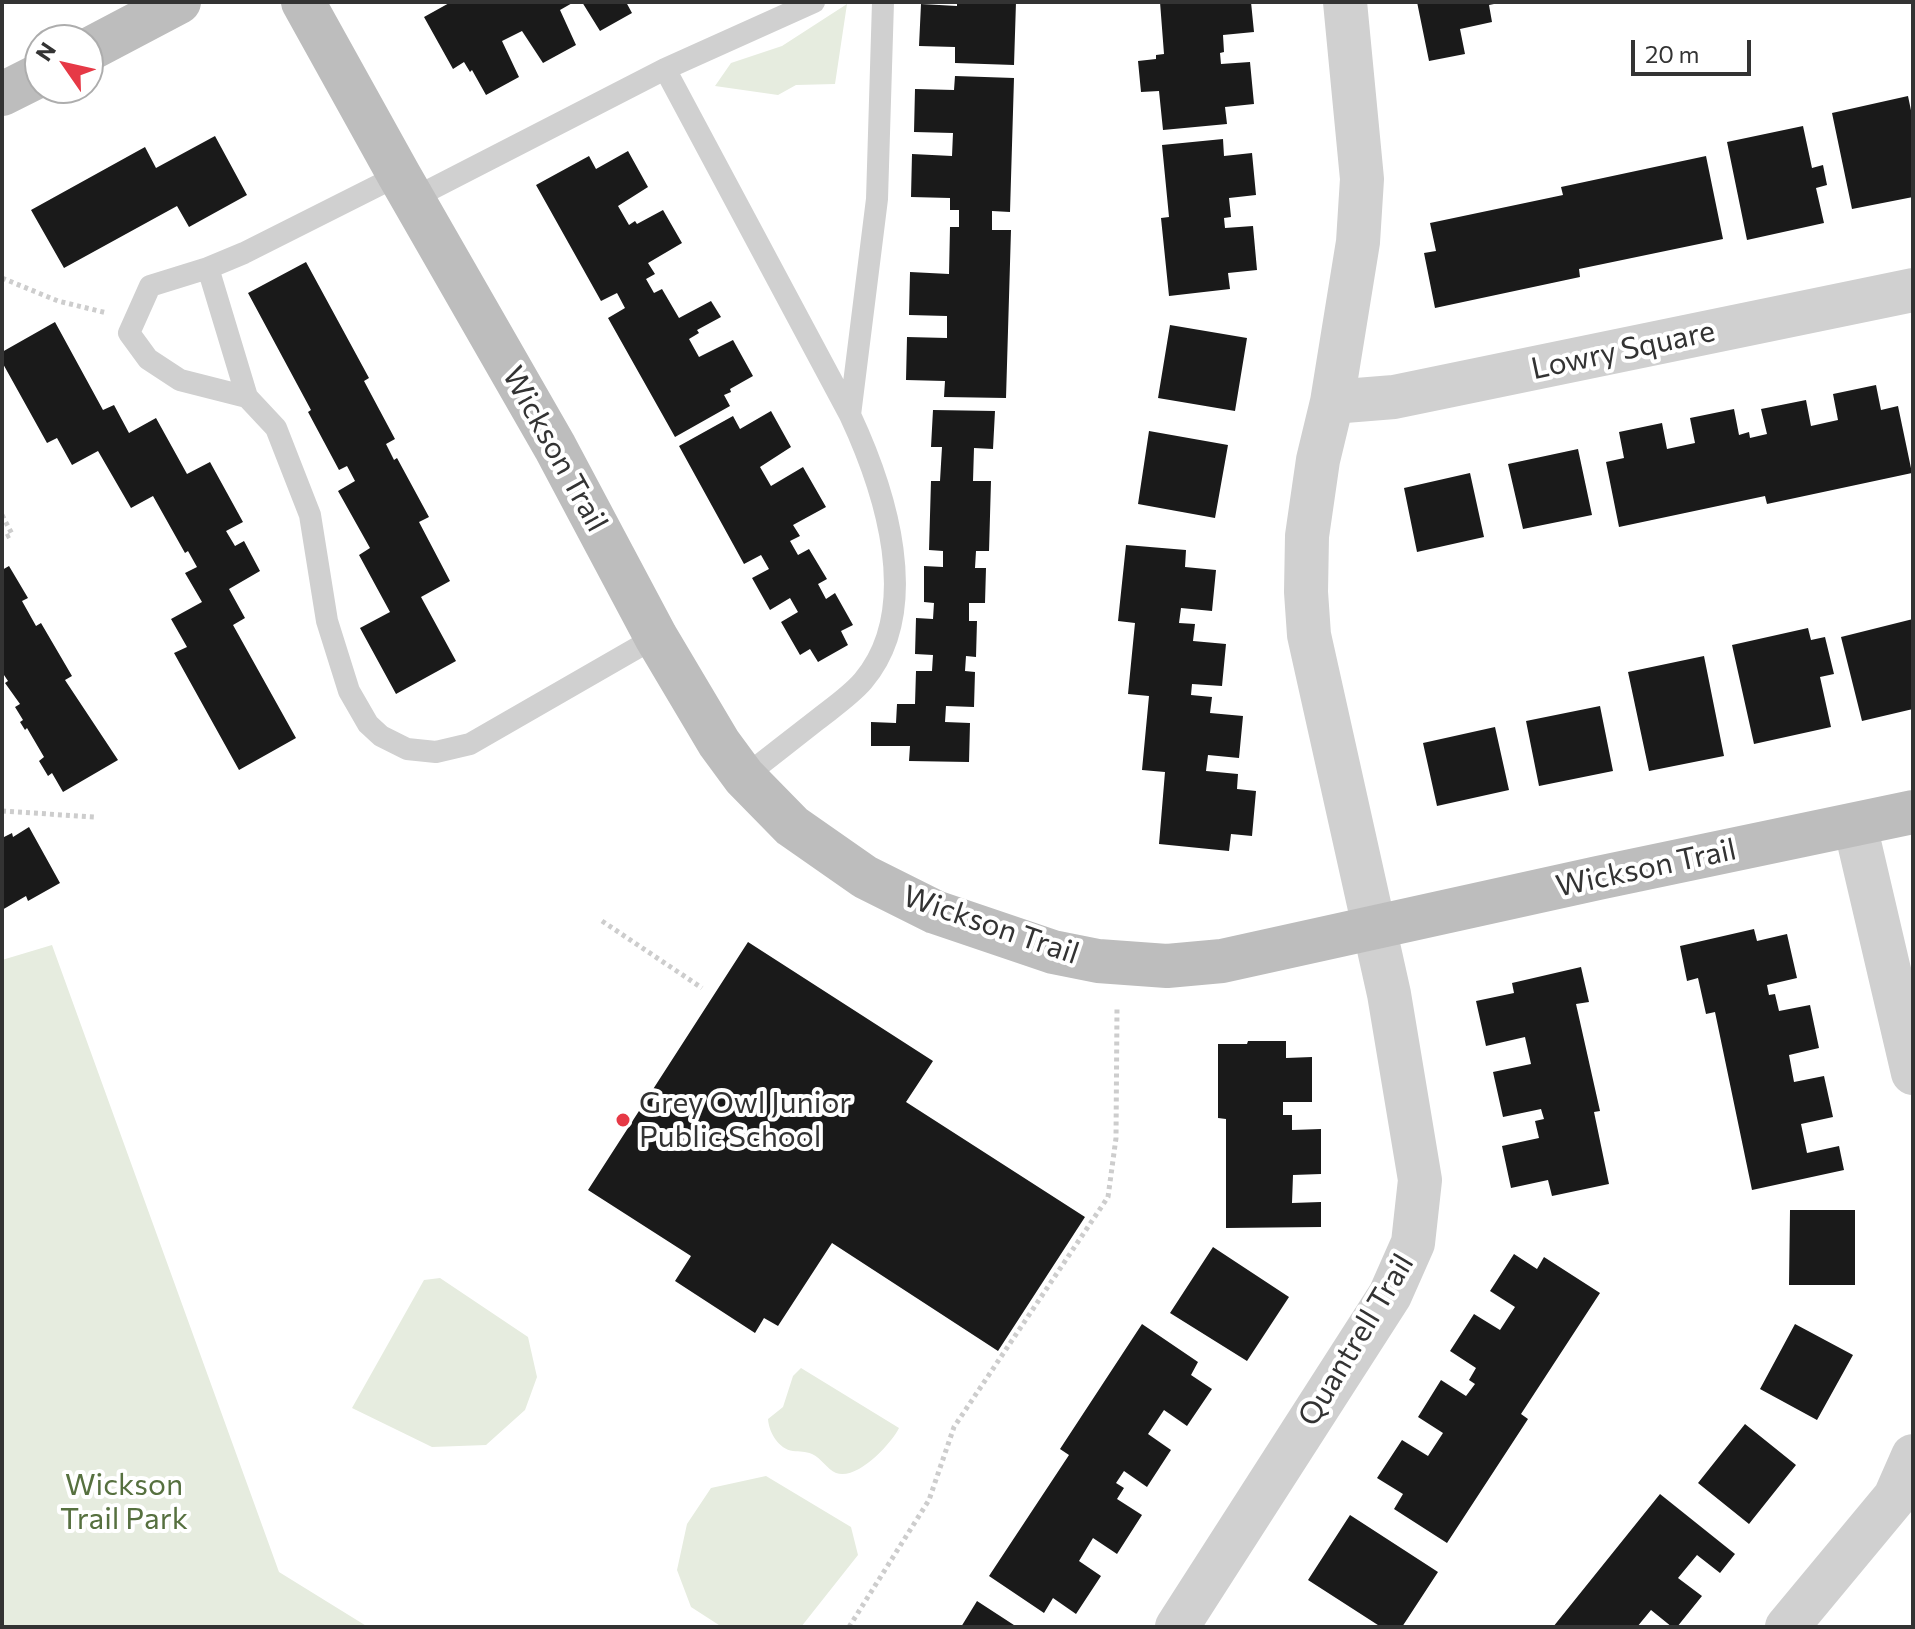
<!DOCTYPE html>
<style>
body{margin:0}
#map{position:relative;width:1915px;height:1629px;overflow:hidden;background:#fff;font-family:Commissioner,sans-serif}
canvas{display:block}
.frame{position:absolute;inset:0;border:4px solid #333;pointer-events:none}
.north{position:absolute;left:24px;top:24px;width:80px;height:80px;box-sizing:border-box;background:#fff;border:2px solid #adadad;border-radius:50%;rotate:304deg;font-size:22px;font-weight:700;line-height:32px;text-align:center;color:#333}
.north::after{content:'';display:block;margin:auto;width:28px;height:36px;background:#e63946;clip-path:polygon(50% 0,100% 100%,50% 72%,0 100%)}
.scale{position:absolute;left:1631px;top:40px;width:120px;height:36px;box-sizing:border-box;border:4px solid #333;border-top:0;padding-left:10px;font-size:24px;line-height:28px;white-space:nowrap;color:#333;-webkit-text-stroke:6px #fff;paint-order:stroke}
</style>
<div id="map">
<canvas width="1915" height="1629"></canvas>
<div class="frame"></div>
<div class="north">N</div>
<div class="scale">20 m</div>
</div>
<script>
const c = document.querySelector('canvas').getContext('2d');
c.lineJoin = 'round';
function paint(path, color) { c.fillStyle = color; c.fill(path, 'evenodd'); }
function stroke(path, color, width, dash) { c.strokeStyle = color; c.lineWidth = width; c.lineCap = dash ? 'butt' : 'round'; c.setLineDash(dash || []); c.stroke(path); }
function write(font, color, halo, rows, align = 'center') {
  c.font = font + ' Commissioner,sans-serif'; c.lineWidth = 8; c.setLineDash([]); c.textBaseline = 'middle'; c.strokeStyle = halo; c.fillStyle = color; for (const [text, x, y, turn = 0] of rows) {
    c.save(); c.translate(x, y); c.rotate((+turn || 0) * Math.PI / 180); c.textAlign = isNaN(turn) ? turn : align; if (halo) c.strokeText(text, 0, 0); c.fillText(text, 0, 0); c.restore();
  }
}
const green = new Path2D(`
 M847 4 835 84 796 85 778 95 715 86 731 63 782 46Z
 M52 945 279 1572 368 1627H2V960Z
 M440 1278 528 1337 537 1377 525 1410 486 1445 432 1447 352 1408 424 1280Z
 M801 1368 899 1428C891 1444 857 1481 836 1473 827 1469 821 1458 812 1454 805 1451 800 1452 793 1451 779 1449 769 1433 768 1419L783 1407 793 1376Z
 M766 1476 851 1527 858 1555 801 1627H722L691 1607 677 1570 687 1524 711 1488Z`);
const building = new Path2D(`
 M451 2H574L560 10 576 45 543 63 522 31 502 41 519 77 486 95 472 70 470 72 464 62 453 69 424 17Z
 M582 2H626L632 13 600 31Z
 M957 2H1016L1014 65 955 63V47L919 46 921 4 957 6Z
 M1160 2H1251L1254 32 1223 35 1224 52 1220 53 1221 64 1250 62 1254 104 1225 107 1227 124 1163 130 1159 91 1141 92 1138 61 1156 59V55L1164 54Z
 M1417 2H1498L1499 3 1489 5 1492 22 1460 29 1465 54 1429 61Z
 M955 76 1014 78 1010 212 992 211V230H1011L1006 398 944 397 945 381 906 380 907 337 947 338V316L909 315 910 272 949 274 950 227H959V210H950V198L911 197 912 154 952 156 953 133 914 132 915 89 954 90Z
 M1908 96 1913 120V197L1852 209 1832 113Z
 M1803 126 1812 168 1823 165 1827 185 1816 188 1824 223 1747 240 1727 142Z
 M215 136 247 195 189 227 177 206 64 268 31 210 145 147 156 168Z
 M1223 139 1224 156 1252 153 1256 195 1229 198 1231 217 1224 218 1225 228 1253 226 1257 270 1228 273 1230 289 1169 296 1161 218 1169 217 1162 145Z
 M628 151 648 187 618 206 629 225 635 221 637 224 663 210 682 243 648 263 655 274 646 279 654 293 662 289 679 318 711 301 721 317 697 330 699 333 689 339 699 357 733 340 753 376 730 389 731 392 724 395 730 406 675 437 608 318 625 308 617 293 601 301 536 185 589 156 596 169Z
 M1706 156 1723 239 1579 269 1580 277 1435 308 1424 253 1436 251 1430 223 1563 195 1561 187Z
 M306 262 369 378 364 381 395 439 386 444 394 460 397 458 429 517 419 522 450 581 421 597 456 661 396 694 360 628 390 612 359 555 370 548 338 491 355 481 347 466 339 470 308 412 311 410 248 293Z
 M55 322 103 410 114 405 129 433 156 418 187 474 210 462 243 522 226 531 235 546 244 541 260 571 229 589 245 618 233 625 296 738 239 770 174 653 187 647 171 619 202 602 185 573 197 567 188 551 185 553 153 496 131 508 98 451 72 465 57 438 47 443 2 362V352Z
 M1170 325 1247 338 1235 411 1158 398Z
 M1876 385 1881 410 1898 406 1912 473 1767 504 1765 496 1619 527 1606 462 1624 458 1619 432 1662 423 1667 449 1695 443 1690 418 1734 409 1739 435 1749 432 1750 438 1767 434 1761 409 1806 400 1811 426 1838 420 1833 394Z
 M933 410 995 411 993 449 974 448 973 481H991L989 551H976L975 568H986L985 603H969V621H977L976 657 966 656 965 671 975 672 974 707 946 706 945 722 970 723 969 762 909 761 910 746H871V722L896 723 897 704H915L916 671H932L933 655 915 654 916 618 933 619 934 603 924 602V566L943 567V551L929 550 931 481H940L942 447H931Z
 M771 411 791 447 760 467 771 486 803 467 826 507 793 525 800 536 790 541 798 555 809 549 827 579 818 584 826 599 835 593 853 625 841 631 848 645 818 662 810 649 800 655 781 622 798 612 790 598 770 610 752 578 769 569 761 555 744 564 679 446 733 416 740 429Z
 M1149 431 1228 445 1215 518 1138 504Z
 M1578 449 1592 515 1523 529 1508 464Z
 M1470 473 1484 537 1417 552 1404 488Z
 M1126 545 1186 550 1185 567 1216 570 1212 611 1181 608 1179 623 1195 624 1193 641 1226 644 1222 686 1192 684 1191 695 1212 697 1210 713 1243 716 1239 758 1208 755 1206 771 1238 774 1237 789 1256 791 1252 836 1231 834 1229 851 1159 844 1165 772 1142 770 1149 696 1128 694 1135 623 1118 621Z
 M9 566 28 598 22 601 36 626 41 623 72 676 65 680 118 760 63 792 52 773 48 776 39 761 44 757 27 728 25 730 20 722 23 720 15 707 20 704 5 683 8 681 2 672V570Z
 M1913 619V709L1862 721 1841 637Z
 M1808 628 1811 640 1825 637 1834 674 1820 677 1831 727 1754 744 1732 645Z
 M1704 656 1724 756 1649 771 1628 672Z
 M1600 706 1613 771 1539 786 1526 721Z
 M1495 727 1509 790 1437 806 1423 743Z
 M29 827 60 883 28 901 26 896 2 910V838L12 833 13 837Z
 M1754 929 1757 941 1787 934 1797 978 1767 985 1769 995 1775 994 1779 1011 1810 1005 1819 1048 1789 1055 1794 1082 1824 1076 1833 1117 1801 1124 1807 1153 1839 1146 1844 1170 1752 1190 1715 1012 1706 1014 1698 978 1687 981 1680 946Z
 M748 942 933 1061 906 1102 1085 1217 998 1351 832 1243 778 1326 764 1318 755 1333 675 1281 691 1256 588 1190Z
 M1581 967 1589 1002 1576 1004 1600 1111 1594 1112 1609 1184 1552 1196 1548 1180 1511 1188 1502 1146 1539 1138 1535 1121 1544 1119 1541 1109 1503 1117 1493 1072 1531 1064 1525 1037 1486 1046 1476 1001 1514 993 1512 983Z
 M1248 1041H1286V1058L1312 1057V1102H1283V1115H1292V1130L1321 1129V1174L1293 1175 1292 1203 1321 1202V1227L1226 1228V1119L1218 1118V1044H1247Z
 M1790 1210H1855V1285H1789Z
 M1213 1247 1289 1297 1247 1361 1170 1313Z
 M1514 1254 1537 1269 1544 1257 1600 1293 1521 1414 1528 1419 1447 1543 1394 1509 1403 1494 1377 1478 1402 1440 1428 1456 1443 1433 1418 1417 1441 1380 1466 1396 1475 1384 1469 1380 1476 1368 1450 1351 1474 1314 1500 1330 1515 1307 1490 1291Z
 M1142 1324 1198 1362 1191 1375 1212 1389 1187 1426 1164 1410 1148 1434 1171 1450 1147 1487 1124 1471 1116 1483 1124 1488 1117 1499 1142 1515 1117 1554 1093 1538 1079 1561 1101 1576 1076 1614 1053 1598 1044 1613 989 1576 1069 1455 1060 1449Z
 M1795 1324 1853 1355 1817 1420 1760 1389Z
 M1745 1424 1796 1465 1749 1524 1698 1483Z
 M1660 1494 1735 1554 1720 1573 1697 1555 1678 1578 1702 1596 1677 1627H1672L1651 1610 1637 1627H1553Z
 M1350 1515 1438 1572 1402 1627H1381L1308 1580Z
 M977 1601 1017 1627H961Z`);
const path = new Path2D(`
 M2 278 58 301 107 313
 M2 515 12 534 2 539
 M2 811 94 817
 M602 921 702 988
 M849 1627 929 1500 954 1427 1108 1197 1116 1138 1117 1009`);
const lane = new Path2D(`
 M665 69 850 415C885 490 924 609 863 681 850 696 832 708 817 720 793 739 768 758 744 777
 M399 175 244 253 208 268 247 397 276 428 310 515 327 621 349 691 368 724 381 736 407 749 436 752 470 744 656 637
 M414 198 665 69 814 2
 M208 268 150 286 129 333 148 359 180 380 247 397
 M850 415 877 199 883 2`);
const street = new Path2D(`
 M1332 402 1394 397 1913 290
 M1855 825 1913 1073
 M1177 1627 1390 1295 1413 1243 1420 1180 1389 994 1309 635 1306 592 1307 536 1318 460 1332 402 1358 242 1362 179 1345 2
 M1787 1627 1895 1497 1913 1456`);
const secondary = new Path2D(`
 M303 2 399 175 555 447 656 637 719 743 744 777 792 826 865 877 935 912 1053 952 1098 961 1167 966 1222 961 1598 878 1913 812
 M88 50 179 2
 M2 94 40 75`);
const markers = [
 [623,1120,8,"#e63946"]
];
const streetNames = [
 ["Lowry Square",1623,350,-12],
 ["Wickson Trail",555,449,61],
 ["Wickson Trail",1646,868,-12],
 ["Wickson Trail",991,925,19],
 ["Quantrell Trail",1356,1340,-59]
];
const poiNames = [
 ["Grey Owl Junior",639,1103],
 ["Public School",639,1137]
];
const parkNames = [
 ["Wickson",124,1485],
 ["Trail Park",124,1519]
];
paint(green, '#e6ecdf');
paint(building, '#1a1a1a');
stroke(path, '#cdcdcd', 5, [4, 4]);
stroke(lane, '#d0d0d0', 22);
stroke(street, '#d0d0d0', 44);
stroke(secondary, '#bdbdbd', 44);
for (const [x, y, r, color] of markers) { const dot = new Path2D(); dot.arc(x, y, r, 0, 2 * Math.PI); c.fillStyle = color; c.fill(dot); stroke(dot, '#fff', 3); }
write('30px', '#333', '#fff', streetNames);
write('30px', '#333', '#fff', poiNames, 'left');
write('30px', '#56703f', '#fff', parkNames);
</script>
